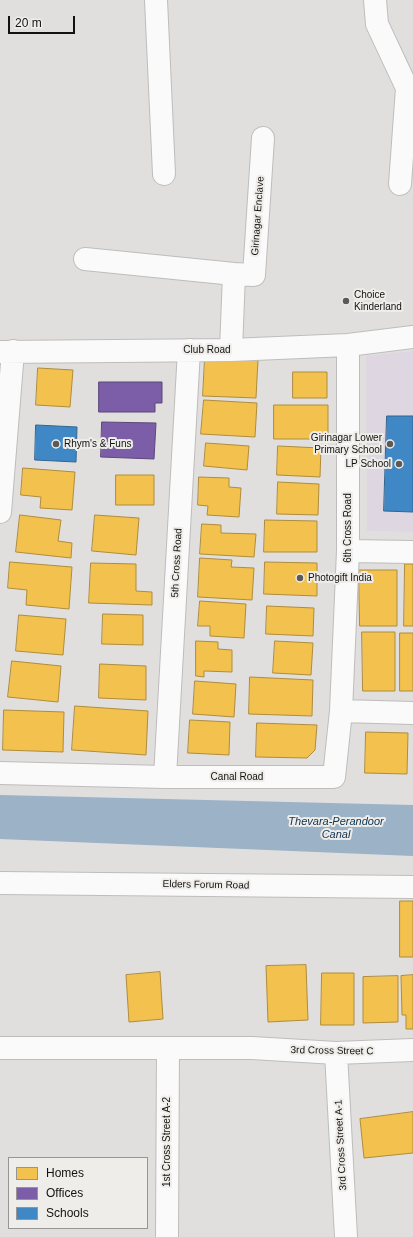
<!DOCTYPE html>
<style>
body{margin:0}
#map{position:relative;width:413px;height:1237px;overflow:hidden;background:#e1dfdd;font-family:Helvetica,sans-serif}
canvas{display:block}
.legend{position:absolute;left:8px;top:1157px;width:140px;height:72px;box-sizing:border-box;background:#efede9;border:1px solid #979593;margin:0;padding:5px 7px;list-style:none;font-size:12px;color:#131211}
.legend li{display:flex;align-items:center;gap:8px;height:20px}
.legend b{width:20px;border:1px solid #979593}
.scale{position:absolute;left:8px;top:16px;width:67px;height:18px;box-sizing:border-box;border:2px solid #131211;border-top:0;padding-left:5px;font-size:12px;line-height:14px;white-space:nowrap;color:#131211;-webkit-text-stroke:3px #efede9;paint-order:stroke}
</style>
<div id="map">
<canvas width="413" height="1237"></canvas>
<ul class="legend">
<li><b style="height:11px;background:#f2c14e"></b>Homes</li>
<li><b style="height:11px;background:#7b5ea7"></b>Offices</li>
<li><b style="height:11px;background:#3f88c5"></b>Schools</li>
</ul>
<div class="scale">20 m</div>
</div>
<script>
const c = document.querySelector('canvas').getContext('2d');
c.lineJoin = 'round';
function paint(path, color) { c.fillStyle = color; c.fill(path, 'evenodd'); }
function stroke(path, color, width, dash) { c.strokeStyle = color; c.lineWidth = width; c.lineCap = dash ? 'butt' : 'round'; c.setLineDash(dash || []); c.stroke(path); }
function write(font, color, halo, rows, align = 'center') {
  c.font = font + ' Helvetica,sans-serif'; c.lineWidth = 4; c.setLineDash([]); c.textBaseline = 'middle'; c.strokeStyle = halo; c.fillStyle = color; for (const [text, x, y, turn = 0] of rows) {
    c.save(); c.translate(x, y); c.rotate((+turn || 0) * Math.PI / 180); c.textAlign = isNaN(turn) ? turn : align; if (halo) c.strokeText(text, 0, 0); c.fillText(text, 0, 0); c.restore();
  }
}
const education = new Path2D(`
 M413 351V532L367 531 366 356Z`);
const water = new Path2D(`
 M0 795 413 805V856L0 839Z`);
const homes = new Path2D(`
 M205 358 258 360 256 398 203 396Z
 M38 368 73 370 70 407 36 405Z
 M293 372H327V398H293Z
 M204 400 257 403 255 437 201 434Z
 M274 405H328V439H274Z
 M206 443 249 446 247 470 204 466Z
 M278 446 321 448 320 477 277 475Z
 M23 468 75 472 72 510 40 508 41 497 21 495Z
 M116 475H154V505H116Z
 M199 477 229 478V487L241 488 239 517 207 515 208 506 198 505Z
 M278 482 319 484 318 515 277 514Z
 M20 515 61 520 58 541 72 543 71 558 16 552Z
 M95 515 139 518 136 555 92 551Z
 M265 520 317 521V552H264Z
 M202 524 221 525V533L256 534 254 557 200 554Z
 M200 558 232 560 231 567 254 568 252 600 198 597Z
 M10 562 72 567 69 609 26 605 27 590 8 588Z
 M265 562 317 563V596L264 594Z
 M91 563 136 564V591L152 592V605L89 603Z
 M405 564H413V626H404Z
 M359 570H397V626H360Z
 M200 601 246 604 244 638 210 636V626H198Z
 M267 606 314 608 313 636 266 634Z
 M103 614 143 615V645L102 644Z
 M19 615 66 619 63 655 16 651Z
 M362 632H395V691H363Z
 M400 633H413V691H400Z
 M196 641 218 642V649L232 650V672L204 671V677L196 676Z
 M275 641 313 643 311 675 273 673Z
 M12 661 61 666 58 702 8 697Z
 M100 664 146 666V700L99 698Z
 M250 677 313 680 312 716 249 714Z
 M195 681 236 684 234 717 193 714Z
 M75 706 148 711 146 755 72 750Z
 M4 710 64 712 63 752 3 750Z
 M190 720 230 722 229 755 188 753Z
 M257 723 317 725 315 750 307 758 256 757Z
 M366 732 408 733 407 774 365 773Z
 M400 901H413V957H400Z
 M306 965 308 1020 268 1022 266 966Z
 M160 972 163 1019 129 1022 126 975Z
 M322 973H354V1025H321Z
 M413 975V1029H406V1015H402L401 976Z
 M398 976V1022L363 1023V977Z
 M413 1112V1153L364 1158 360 1119Z`);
const offices = new Path2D(`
 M99 382H162V403H155V412H99Z
 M102 422 156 423 154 459 101 457Z`);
const schools = new Path2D(`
 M387 416H413V512L384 511Z
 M36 425 77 427 76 462 35 460Z`);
const minor = new Path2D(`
 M156 0 164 174
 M375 0 377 24 407 88 400 184
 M85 259 234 274
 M231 350 234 274 254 275 263 138
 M0 352 231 350 348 345 413 337
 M0 512 13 351
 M348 551 413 552
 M341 711 348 551V345
 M0 773 165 777H334L341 711 413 713
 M165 777 189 350
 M0 883 413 887
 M0 1048H252L336 1053 413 1050
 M336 1053 346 1237
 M167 1237 168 1048`);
const markers = [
 [346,301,4,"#5b5a58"],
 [56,444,4,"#5b5a58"],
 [390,444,4,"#5b5a58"],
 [399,464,4,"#5b5a58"],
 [300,578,4,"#5b5a58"]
];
const streetNames = [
 ["Girinagar Enclave",258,216,-86],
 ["Club Road",207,350],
 ["6th Cross Road",348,528,-90],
 ["5th Cross Road",177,563,-87],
 ["Canal Road",237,777],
 ["Elders Forum Road",206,885,1],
 ["3rd Cross Street C",332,1051,1],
 ["1st Cross Street A-2",167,1142,-90],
 ["3rd Cross Street A-1",341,1145,-93]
];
const poiNames = [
 ["Choice",354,295],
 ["Kinderland",354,307],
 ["Girinagar Lower",382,438,"right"],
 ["Primary School",382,450,"right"],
 ["Rhym's & Funs",64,444],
 ["LP School",391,464,"right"],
 ["Photogift India",308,578]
];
const waterNames = [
 ["Thevara-Perandoor",336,822],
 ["Canal",336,835]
];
paint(education, '#ded7e2');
paint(water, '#9bb2c7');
paint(homes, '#f2c14e');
stroke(homes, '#af8c3c', 1);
paint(offices, '#7b5ea7');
stroke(offices, '#5c477a', 1);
paint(schools, '#3f88c5');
stroke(schools, '#32658f', 1);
stroke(minor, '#bebdbb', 24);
stroke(minor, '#fafafa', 22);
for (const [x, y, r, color] of markers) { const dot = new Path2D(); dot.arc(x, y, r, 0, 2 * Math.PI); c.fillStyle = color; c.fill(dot); stroke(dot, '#efede9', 1.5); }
write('10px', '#131211', '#efede9', streetNames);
write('10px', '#131211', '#efede9', poiNames, 'left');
write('italic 11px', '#0b3252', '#efede9', waterNames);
</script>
